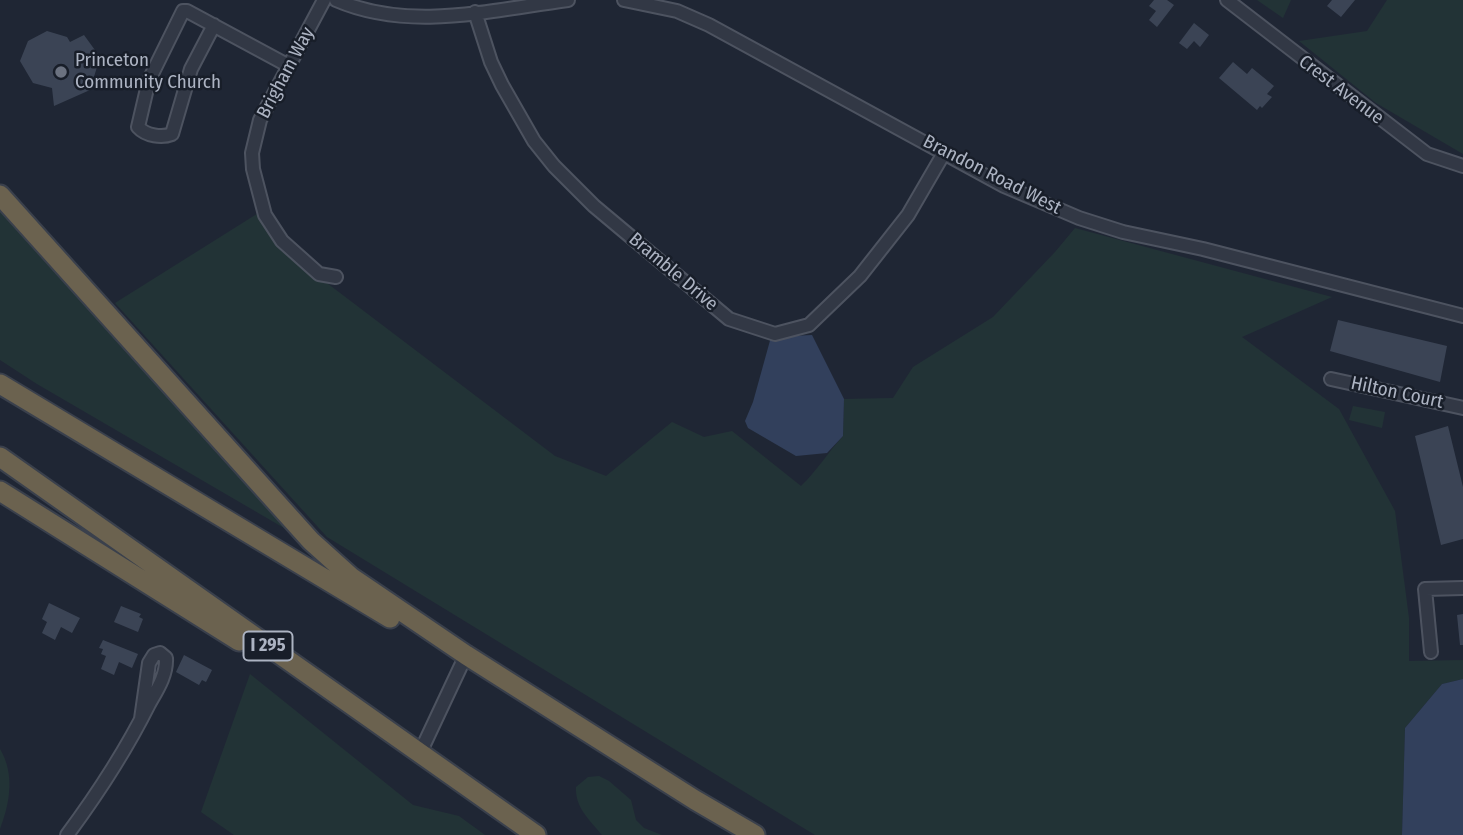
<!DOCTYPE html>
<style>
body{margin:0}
canvas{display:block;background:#1f2634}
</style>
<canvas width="1463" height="835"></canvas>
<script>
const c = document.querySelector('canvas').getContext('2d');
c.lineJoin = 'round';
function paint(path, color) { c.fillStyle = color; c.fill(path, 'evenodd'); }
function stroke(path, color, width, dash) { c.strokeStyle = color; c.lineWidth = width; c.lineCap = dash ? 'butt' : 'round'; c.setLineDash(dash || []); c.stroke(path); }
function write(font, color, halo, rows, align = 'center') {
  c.font = font + ' "Fira Sans Condensed",sans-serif'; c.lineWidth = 5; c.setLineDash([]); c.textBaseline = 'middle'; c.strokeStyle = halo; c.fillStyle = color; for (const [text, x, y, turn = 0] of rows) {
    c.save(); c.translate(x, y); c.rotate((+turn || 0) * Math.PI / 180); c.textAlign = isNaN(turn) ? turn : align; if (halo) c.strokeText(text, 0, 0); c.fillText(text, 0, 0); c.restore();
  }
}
const green = new Path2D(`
 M1257 0H1291L1283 18Z
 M1387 0H1463V154L1376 103 1299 41 1367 31Z
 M0 209 296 535 37 384 0 360Z
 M260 212 290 255 555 456 606 476 672 422 704 437 732 431 801 486C817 471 828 452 843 436L844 399 893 398 913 367 993 317 1055 252 1075 228 1332 297 1242 337 1339 409 1395 511 1409 618V661L1463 660V679L1442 684 1405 728 1402 835H815L327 537 115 303Z
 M1353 406 1385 412 1382 428 1349 420Z
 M250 674 413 805 459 816 485 835H234L201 812Z
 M0 749C15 774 10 803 0 829Z
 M599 776 609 781 631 800 636 820 644 828 662 835H602C590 820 575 808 576 787L588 777Z`);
const water = new Path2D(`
 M812 335 844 399 843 436 827 453 796 456 748 428 745 421 753 402 771 337Z
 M1463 679V835H1402L1405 728 1442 684Z`);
const building = new Path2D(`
 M1154 0H1167L1174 5 1157 27 1149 20 1156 11 1149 6Z
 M1332 0H1355L1341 17 1327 6Z
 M1194 23 1209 35 1200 47 1194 41 1187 49 1179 43Z
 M47 31 67 37 70 42 84 35 100 57 90 90 54 106 52 88 33 83 20 61 28 41Z
 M1233 62 1247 74 1252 68 1274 86 1267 94 1272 97 1262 108 1260 106 1257 110 1219 78Z
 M1338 320 1447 346 1440 382 1330 351Z
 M1448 426 1463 487V539L1441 545 1415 436Z
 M49 603 80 618 72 633 61 627 55 640 42 633 47 622 42 619Z
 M121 606 141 614 139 617 143 619 138 632 114 622Z
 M1463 614V645H1460L1457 615Z
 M103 640 138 654 132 668 119 662 114 675 101 669 106 656 101 654 103 649 99 648Z
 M184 655 212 670 206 682 202 680 199 685 176 672Z`);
const minor = new Path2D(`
 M324 0 260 120 252 153 253 169 265 215 282 241 319 274 336 277
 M336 0C410 32 491 10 568 0
 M624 0 677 11 709 25 1004 186 1079 218 1123 232 1203 249 1463 316
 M1227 0 1427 154 1463 166
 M475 12 491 62 502 85 534 141 554 166 594 206 729 319 775 334 809 325 860 276 908 215 944 153
 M214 25 191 69 172 134C162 138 146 136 138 127L149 80 183 11H187L289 66
 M1331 379 1463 408
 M1431 652 1425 589 1463 588
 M420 753 466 655
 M67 835C99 792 125 752 149 704 157 690 167 675 166 658L160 653 154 655 149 663 141 719`);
const highway = new Path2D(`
 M0 195 311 541 351 577 466 655 695 800 755 835
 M0 384 390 618
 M0 457 536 835
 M0 491 239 641`);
const markers = [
 [61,72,7,"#6b7280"]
];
const shields = [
 [268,646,49]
];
const shieldNames = [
 ["I 295",268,646]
];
const poiNames = [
 ["Princeton",75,61],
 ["Community Church",75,83]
];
const streetNames = [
 ["Brigham Way",286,73,-62],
 ["Crest Avenue",1341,90,37],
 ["Brandon Road West",992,175,27],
 ["Bramble Drive",673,272,40],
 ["Hilton Court",1397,393,12]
];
paint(green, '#223336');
paint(water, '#32405c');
paint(building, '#3b4455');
stroke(minor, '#4d5360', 16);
stroke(highway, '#3a404c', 23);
stroke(minor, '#323845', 12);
stroke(highway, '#6b624f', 19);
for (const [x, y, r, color] of markers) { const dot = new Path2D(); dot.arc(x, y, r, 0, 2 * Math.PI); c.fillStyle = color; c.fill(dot); stroke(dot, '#181e29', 2.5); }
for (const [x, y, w] of shields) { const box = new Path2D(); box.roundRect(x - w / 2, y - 14.5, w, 29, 5); c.fillStyle = '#181e29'; c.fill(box); stroke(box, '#acb3c2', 2); }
write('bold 18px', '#acb3c2', null, shieldNames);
write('19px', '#acb3c2', '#181e29', poiNames, 'left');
write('19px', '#acb3c2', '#181e29', streetNames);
</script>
